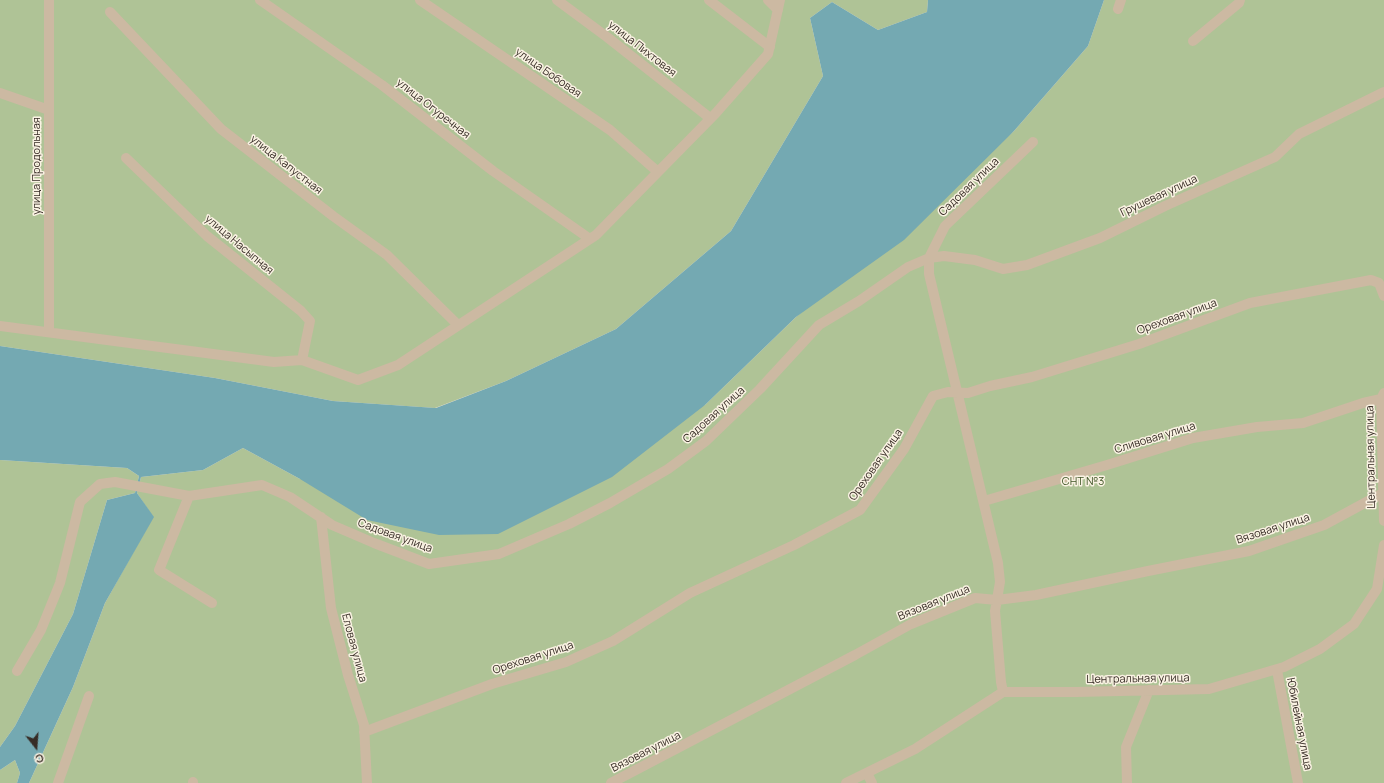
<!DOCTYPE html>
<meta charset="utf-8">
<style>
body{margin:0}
#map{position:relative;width:1384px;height:783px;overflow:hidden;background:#f3e8d7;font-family:Manrope,sans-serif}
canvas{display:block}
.north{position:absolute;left:16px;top:727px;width:40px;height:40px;-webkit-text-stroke:3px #faf2e3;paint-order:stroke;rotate:163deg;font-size:11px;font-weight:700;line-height:16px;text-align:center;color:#362c25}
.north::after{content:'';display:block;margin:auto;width:14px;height:18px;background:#362c25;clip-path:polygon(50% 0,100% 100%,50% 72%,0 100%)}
</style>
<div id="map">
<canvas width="1384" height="783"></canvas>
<div class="north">С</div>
</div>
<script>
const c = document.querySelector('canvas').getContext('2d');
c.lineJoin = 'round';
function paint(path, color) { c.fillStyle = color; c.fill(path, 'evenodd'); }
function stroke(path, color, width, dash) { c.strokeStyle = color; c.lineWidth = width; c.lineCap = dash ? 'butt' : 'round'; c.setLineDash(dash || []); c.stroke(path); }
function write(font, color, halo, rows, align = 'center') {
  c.font = font + ' Manrope,sans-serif'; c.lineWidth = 3; c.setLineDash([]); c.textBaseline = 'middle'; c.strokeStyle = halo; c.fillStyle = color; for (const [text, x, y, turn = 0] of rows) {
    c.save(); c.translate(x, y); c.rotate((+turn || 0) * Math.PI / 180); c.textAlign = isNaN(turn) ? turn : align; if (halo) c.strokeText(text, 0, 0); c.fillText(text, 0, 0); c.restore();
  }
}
const green = new Path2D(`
 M0 0H928L927 12 878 30 832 2 810 18 823 76 731 231 616 329 506 381 435 408 333 401 215 378 0 346Z
 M1104 0H1384V783H29L73 687 105 603 153 517 137 493 141 477 203 470 243 448 300 479 705 405 796 317 1014 131 1088 46Z
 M0 460 127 468 139 476 135 493 107 500 73 614 15 726 0 747Z
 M15 760 20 773 17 783H0V770Z`);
const water = new Path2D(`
 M928 0H1104L1088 46 1014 131 904 240 796 317 705 405 612 477 498 534 439 535 367 520 300 479 243 448 203 470 141 477 137 493 154 517 105 603 73 687 29 783H17L20 773 15 760 0 770V747L15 726 73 614 107 500 135 493 139 476 127 468 0 460V346L215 378 333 401 436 408 506 381 616 329 731 231 823 76 810 18 832 2 878 30 927 12Z`);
const street = new Path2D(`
 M49 0V332
 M260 0 382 85 493 171 590 239
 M420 0 610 130 658 172
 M557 0 607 37 710 118
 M709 0 770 47
 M768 0 778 10
 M1118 9 1121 0
 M110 12 221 129 333 216 387 255 458 325
 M1193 41 1239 3 1240 0
 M0 93 49 110
 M126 158 207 236 301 311 310 321 302 360
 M0 326 274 362 302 360 358 380 398 365 596 235 715 114 768 54 780 0
 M1384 393 1381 399 1384 521
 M189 496 159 570 212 603
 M984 501 1107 465 1193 438 1257 427 1303 423 1363 403 1381 399
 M321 517 331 608 348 675 364 725 367 783
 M1277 670 1298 783
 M17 671 41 630 60 583 80 502 100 484 115 482 189 496 262 485 290 497 332 525 374 543 429 564 499 554 569 524 610 503 668 469 706 441 760 389 819 325 859 301 908 267 929 258 945 226 1033 142
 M1003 692 1001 682 995 611 1000 582 998 563 929 274V258L944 256 975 260 1003 269 1027 265 1100 238 1165 206 1275 157 1299 134 1384 92
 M364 732 492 684 566 662 613 641 690 593 794 545 860 510 904 449 933 396 948 392 968 393 990 386 1032 377 1139 344 1250 303 1371 280 1379 283 1384 296
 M867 773 872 783
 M193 782V783
 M58 783 89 696
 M611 783 855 655 911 624 975 598 997 600 1036 595 1148 571 1249 551 1324 525 1383 493
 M846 783 915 749 1003 692H1076L1209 689 1284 667 1320 649 1354 624 1377 589 1384 545
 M1127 783 1126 747 1149 690`);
const streetNames = [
 ["улица Пихтовая",642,49,38],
 ["улица Бобовая",548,73,35],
 ["улица Огуречная",433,109,38],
 ["улица Капустная",286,165,38],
 ["улица Продольная",37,166,-90],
 ["Садовая улица",969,187,-44],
 ["Грушевая улица",1159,196,-25],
 ["улица Насыпная",239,245,40],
 ["Ореховая улица",1177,317,-20],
 ["Садовая улица",714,415,-42],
 ["Сливовая улица",1155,438,-17],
 ["Центральная улица",1371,457,-91],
 ["Ореховая улица",876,465,-55],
 ["Вязовая улица",1273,529,-18],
 ["Садовая улица",395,536,20],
 ["Вязовая улица",934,603,-22],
 ["Еловая улица",354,648,75],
 ["Ореховая улица",533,658,-18],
 ["Центральная улица",1138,679,-1],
 ["Юбилейная улица",1299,724,79],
 ["Вязовая улица",646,752,-27]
];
const parkNames = [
 ["СНТ №3",1083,482]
];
paint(green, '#afc396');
paint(water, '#74a9b2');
stroke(street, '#ccb9a2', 10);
write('11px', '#362c25', '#faf2e3', streetNames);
write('11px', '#405627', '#faf2e3', parkNames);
</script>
